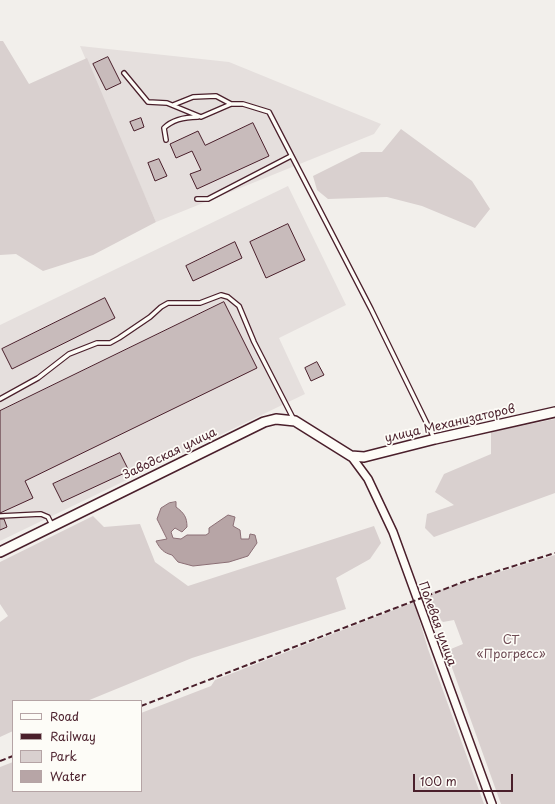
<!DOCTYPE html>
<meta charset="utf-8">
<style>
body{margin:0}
#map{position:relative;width:555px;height:804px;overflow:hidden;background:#f2efeb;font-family:"Playpen Sans",sans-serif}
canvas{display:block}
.legend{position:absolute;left:12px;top:700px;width:130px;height:92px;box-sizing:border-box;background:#fdfcf7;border:1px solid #b5a4a5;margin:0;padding:5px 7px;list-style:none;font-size:12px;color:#4a1f2b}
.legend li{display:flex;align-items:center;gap:8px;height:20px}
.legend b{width:20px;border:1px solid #b5a4a5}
.scale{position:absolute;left:413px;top:774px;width:100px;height:18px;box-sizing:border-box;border:2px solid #4a1f2b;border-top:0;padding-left:5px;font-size:12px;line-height:14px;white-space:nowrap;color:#4a1f2b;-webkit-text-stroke:3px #fdfcf7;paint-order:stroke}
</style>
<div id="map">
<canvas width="555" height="804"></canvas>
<ul class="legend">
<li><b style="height:5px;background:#fdfcf7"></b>Road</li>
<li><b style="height:5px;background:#4a1f2b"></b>Railway</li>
<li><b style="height:11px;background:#d9d0cf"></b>Park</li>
<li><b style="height:11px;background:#b7a5a6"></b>Water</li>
</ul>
<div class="scale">100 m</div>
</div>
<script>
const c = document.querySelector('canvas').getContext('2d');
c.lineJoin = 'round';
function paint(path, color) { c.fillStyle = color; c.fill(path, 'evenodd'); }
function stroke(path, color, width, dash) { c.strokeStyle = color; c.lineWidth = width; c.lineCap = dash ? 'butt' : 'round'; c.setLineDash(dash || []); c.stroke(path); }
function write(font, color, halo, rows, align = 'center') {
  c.font = font + ' "Playpen Sans",sans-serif'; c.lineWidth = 3.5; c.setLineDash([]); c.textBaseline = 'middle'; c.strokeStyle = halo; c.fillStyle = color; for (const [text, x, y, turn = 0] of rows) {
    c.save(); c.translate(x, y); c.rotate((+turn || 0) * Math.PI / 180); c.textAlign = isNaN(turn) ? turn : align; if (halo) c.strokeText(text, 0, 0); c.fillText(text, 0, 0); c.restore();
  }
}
const built = new Path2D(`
 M80 46 229 62 381 124 374 134 156 222Z
 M288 186 346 305 279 338 305 394 0 541V325Z`);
const green = new Path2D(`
 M0 41H3L29 84 87 58 156 222 93 255 43 271 16 254 0 255Z
 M401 129 472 181 490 209 475 228 422 206 387 197 328 199 317 190 313 176 361 152H382Z
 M555 419V493L434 537 425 528 427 514 454 505 435 492 444 474 491 454V432Z
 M93 516 104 527 140 524 155 562 188 586 374 526 381 543 370 559 336 578 346 609 192 658 87 701H13V731L0 737V622L8 616 0 604V562Z
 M555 555V804H501L446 651 463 644 454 620 443 622 430 610 424 595Z
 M414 602 428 649 484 804H0V767L13 762V791H141V713L211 686 215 680Z`);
const water = new Path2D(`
 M176 502V507C184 513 187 517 187 527L182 532 175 528 171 532 173 538 181 539 187 535H206L209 533V528L228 515 235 517 233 526 240 530 241 539H249L250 534 255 535 257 543 248 556 229 562 193 566 178 562 172 555C164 553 160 549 156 541L167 539 157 519 161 508 169 503Z`);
const building = new Path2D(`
 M108 57 121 83 106 90 93 64Z
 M141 118 144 127 134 131 130 122Z
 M253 123 269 156 197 189 190 174 201 170 192 151 176 158 170 144 198 131 205 145Z
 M159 159 167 176 155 181 148 163Z
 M288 224 305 260 266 278 250 242Z
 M235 242 242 258 193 281 186 266Z
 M105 298 115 318 12 369 2 349Z
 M224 302 257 368 25 481 33 498 0 513V411Z
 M317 362 324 375 311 381 305 368Z
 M120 453 129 471 62 502 53 484Z
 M0 519H4L7 527 0 530Z`);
const service = new Path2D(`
 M124 73 148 102 167 103 201 117 231 104H243L269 112 371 309 434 438
 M173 105 193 97 216 96 231 104
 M166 140 164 128C173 119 185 117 198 117
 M197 199H208L291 156
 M0 399 38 378 69 354 97 343H110L119 338 150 317 161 307 168 303H200L221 295 228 297 239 306 254 342 294 420
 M0 516 41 514 48 517 52 525`);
const minor = new Path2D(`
 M351 456 368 479 393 532 492 804`);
const tertiary = new Path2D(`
 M0 552 264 422 276 419 295 421 351 456 364 457 435 439 555 412`);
const rail = new Path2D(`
 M141 706 463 582 555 553
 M0 761 13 756`);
const streetNames = [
 ["улица Механизаторов",450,424,-13],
 ["Заводская улица",170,454,-26],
 ["Полевая улица",437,624,70]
];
const parkNames = [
 ["СТ",511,641],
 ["«Прогресс»",511,655]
];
paint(built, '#e5dfdd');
paint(green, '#d9d0cf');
paint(water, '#b7a5a6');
stroke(water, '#8b6f75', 1);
paint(building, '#c8bbbb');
stroke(building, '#4a1f2b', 1);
stroke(service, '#4a1f2b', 6);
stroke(minor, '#4a1f2b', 10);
stroke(tertiary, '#4a1f2b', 12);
stroke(service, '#fdfcf7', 3.5);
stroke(minor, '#fdfcf7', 7);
stroke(tertiary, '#fdfcf7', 9);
stroke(rail, '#4a1f2b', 2, [6, 3]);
write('12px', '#4a1f2b', '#fdfcf7', streetNames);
write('12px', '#6e4b54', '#fdfcf7', parkNames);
</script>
